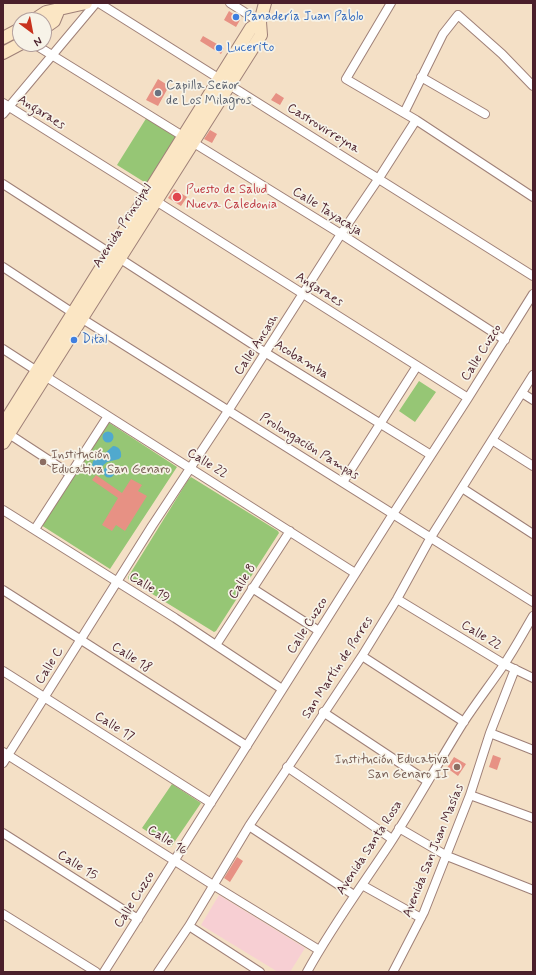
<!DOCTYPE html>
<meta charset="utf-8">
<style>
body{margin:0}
#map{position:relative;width:536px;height:975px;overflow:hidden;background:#f4e0c6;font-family:Mynerve,sans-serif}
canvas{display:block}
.frame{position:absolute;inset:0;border:4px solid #4a1f2b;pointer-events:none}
.north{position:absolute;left:12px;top:12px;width:40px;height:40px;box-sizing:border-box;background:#f7f3e8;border:1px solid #b29e9c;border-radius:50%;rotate:148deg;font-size:11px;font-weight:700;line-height:16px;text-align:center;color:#4a1f2b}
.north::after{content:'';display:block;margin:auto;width:14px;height:18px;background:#c8321e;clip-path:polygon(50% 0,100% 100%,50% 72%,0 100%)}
</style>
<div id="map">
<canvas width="536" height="975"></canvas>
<div class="frame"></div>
<div class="north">N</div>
</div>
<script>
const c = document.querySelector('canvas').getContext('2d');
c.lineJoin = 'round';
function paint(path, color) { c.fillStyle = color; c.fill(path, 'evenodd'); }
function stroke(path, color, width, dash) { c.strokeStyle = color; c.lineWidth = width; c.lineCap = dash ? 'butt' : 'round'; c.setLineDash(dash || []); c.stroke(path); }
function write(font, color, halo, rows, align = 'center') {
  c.font = font + ' Mynerve,sans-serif'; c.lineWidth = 3.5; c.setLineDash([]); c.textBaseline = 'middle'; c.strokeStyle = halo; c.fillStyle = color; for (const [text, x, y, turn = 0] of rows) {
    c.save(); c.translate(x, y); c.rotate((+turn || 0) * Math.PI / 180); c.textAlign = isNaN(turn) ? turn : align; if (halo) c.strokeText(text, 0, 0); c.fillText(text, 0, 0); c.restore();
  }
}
const built = new Path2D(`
 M219 895 305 948 290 972H278L201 925Z`);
const green = new Path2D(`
 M147 117 179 137 149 185 117 165Z
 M419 381 436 392 415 422 399 411Z
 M108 422 177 467 110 569 41 525Z
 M191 477 278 531 279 533 216 631 214 632 128 579V577L188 480Z
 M172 784 201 803 171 847 142 828Z`);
const water = new Path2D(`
 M102.5 437a5.5 5.5 0 1 1 11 0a5.5 5.5 0 1 1-11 0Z
 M113 446C119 446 122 451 121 457L119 459 107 462 99 469 94 470 92 466 93 461 103 455Z
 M103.5 472a5.5 5.5 0 1 1 11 0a5.5 5.5 0 1 1-11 0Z`);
const building = new Path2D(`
 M229 11 238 17 240 20 236 27 224 20Z
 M203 36 224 48 221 54 200 41Z
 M158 79 169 86 158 106 146 100Z
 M276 93 284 98 280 105 271 100Z
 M210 130 217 134 212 143 204 139Z
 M174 189 187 197 181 206 168 198Z
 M96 475 122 493 131 479 142 485 138 491 147 496 125 531 116 525 112 531 102 525 118 498 92 480Z
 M493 755 501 758 497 770 489 767Z
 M454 757 466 764 458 776 447 768Z
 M237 857 243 861 230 882 224 878Z`);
const street = new Path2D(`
 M99 3 533 276
 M230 3 260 22
 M391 3 346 79 416 120 533 197
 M34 44 341 234 505 340
 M421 77 485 114
 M3 103 148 194
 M404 113 443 34 458 15 502 54 533 86
 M3 114 96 3
 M3 184 110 253
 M156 201 468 398
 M119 258 266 353 431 455
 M3 267 73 313 533 602
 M3 349 37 371
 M45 376 355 573
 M522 393 533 400
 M9 434 70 474
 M492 440 533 466
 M343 482 417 366
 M462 488 533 534
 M3 510 175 618 282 689
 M35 529 108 416
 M252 588 319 631
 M3 590 247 746
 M397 599 504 664 533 678
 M216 645 290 531
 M362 656 464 722
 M3 671 211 803
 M323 712 427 781
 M490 733 533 750
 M3 752 213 885 319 950
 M3 763 152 526 228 411 341 234 379 178 416 120
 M287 767 392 839
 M470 795 533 818
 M249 826 354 895
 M399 828 447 856 533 890
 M3 833 138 919
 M362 885 421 918
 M3 914 96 972
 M189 926 260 972
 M104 972 393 514 468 398 533 294
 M158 972 189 926 249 826 362 656 397 599 431 537 533 375
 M307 972C331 928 361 887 389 845 415 805 438 763 463 723 476 703 490 685 503 666 514 650 523 633 533 616
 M393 972 424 912 470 795 490 733 515 669`);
const secondary = new Path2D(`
 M34 20 46 12 86 3
 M44 28 54 21 59 9
 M3 38 20 29
 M3 53 20 44
 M3 425 251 28 260 22
 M3 443 261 35 260 22 265 3`);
const markers = [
 [236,17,4,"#3f7fe0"],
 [219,48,4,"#3f7fe0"],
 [158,93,4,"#6b7280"],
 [177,197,5,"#e0444e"],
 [74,340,4,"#3f7fe0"],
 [43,462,4,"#8d6e63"],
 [457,767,4,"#8d6e63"]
];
const shopNames = [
 ["Panadería Juan Pablo",244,17],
 ["Lucerito",227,48],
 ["Dital",82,340]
];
const worshipNames = [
 ["Capilla Señor",166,86],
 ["de Los Milagros",166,101]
];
const streetNames = [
 ["Angaraes",41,113,32],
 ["Castrovirreyna",323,129,32],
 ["Calle Tayacaja",327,212,32],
 ["Avenida Principal",123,226,-57],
 ["Angaraes",319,290,32],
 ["Calle Ancash",257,345,-57],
 ["Calle Cuzco",482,353,-58],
 ["Acobamba",301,360,32],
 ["Prolongación Pampas",309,447,32],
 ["Calle 22",207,464,32],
 ["Calle 8",243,582,-57],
 ["Calle 19",149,588,32],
 ["Calle Cuzco",308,626,-58],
 ["Calle 22",481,636,31],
 ["Calle 18",131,658,33],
 ["Calle C",50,666,-58],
 ["San Martín de Porres",338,668,-57],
 ["Calle 17",114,727,32],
 ["Calle 16",167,841,32],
 ["Avenida Santa Rosa",370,848,-57],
 ["Avenida San Juan Masías",434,851,-68],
 ["Calle 15",77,866,32],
 ["Calle Cuzco",135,900,-58]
];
const healthNames = [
 ["Puesto de Salud",186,190],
 ["Nueva Caledonia",186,205]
];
const educationNames = [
 ["Institución",51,455],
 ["Educativa San Genaro",51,470],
 ["Institución Educativa",449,760,"right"],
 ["San Genaro II",449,775,"right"]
];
paint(built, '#f7cfd3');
paint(green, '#96c675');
paint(water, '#50a9ce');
paint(building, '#e79184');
stroke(street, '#9f8078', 10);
stroke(secondary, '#9f8078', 14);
stroke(street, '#fff', 8);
stroke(secondary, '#fbe6c4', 12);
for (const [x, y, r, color] of markers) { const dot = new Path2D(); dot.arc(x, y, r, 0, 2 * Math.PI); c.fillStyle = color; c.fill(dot); stroke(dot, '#f7f3e8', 1.5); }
write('13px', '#366cbe', '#f7f3e8', shopNames, 'left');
write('13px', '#5b616d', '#f7f3e8', worshipNames, 'left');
write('13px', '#4a1f2b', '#f7f3e8', streetNames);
write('13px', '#be3a42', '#f7f3e8', healthNames, 'left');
write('13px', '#785e54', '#f7f3e8', educationNames, 'left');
</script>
